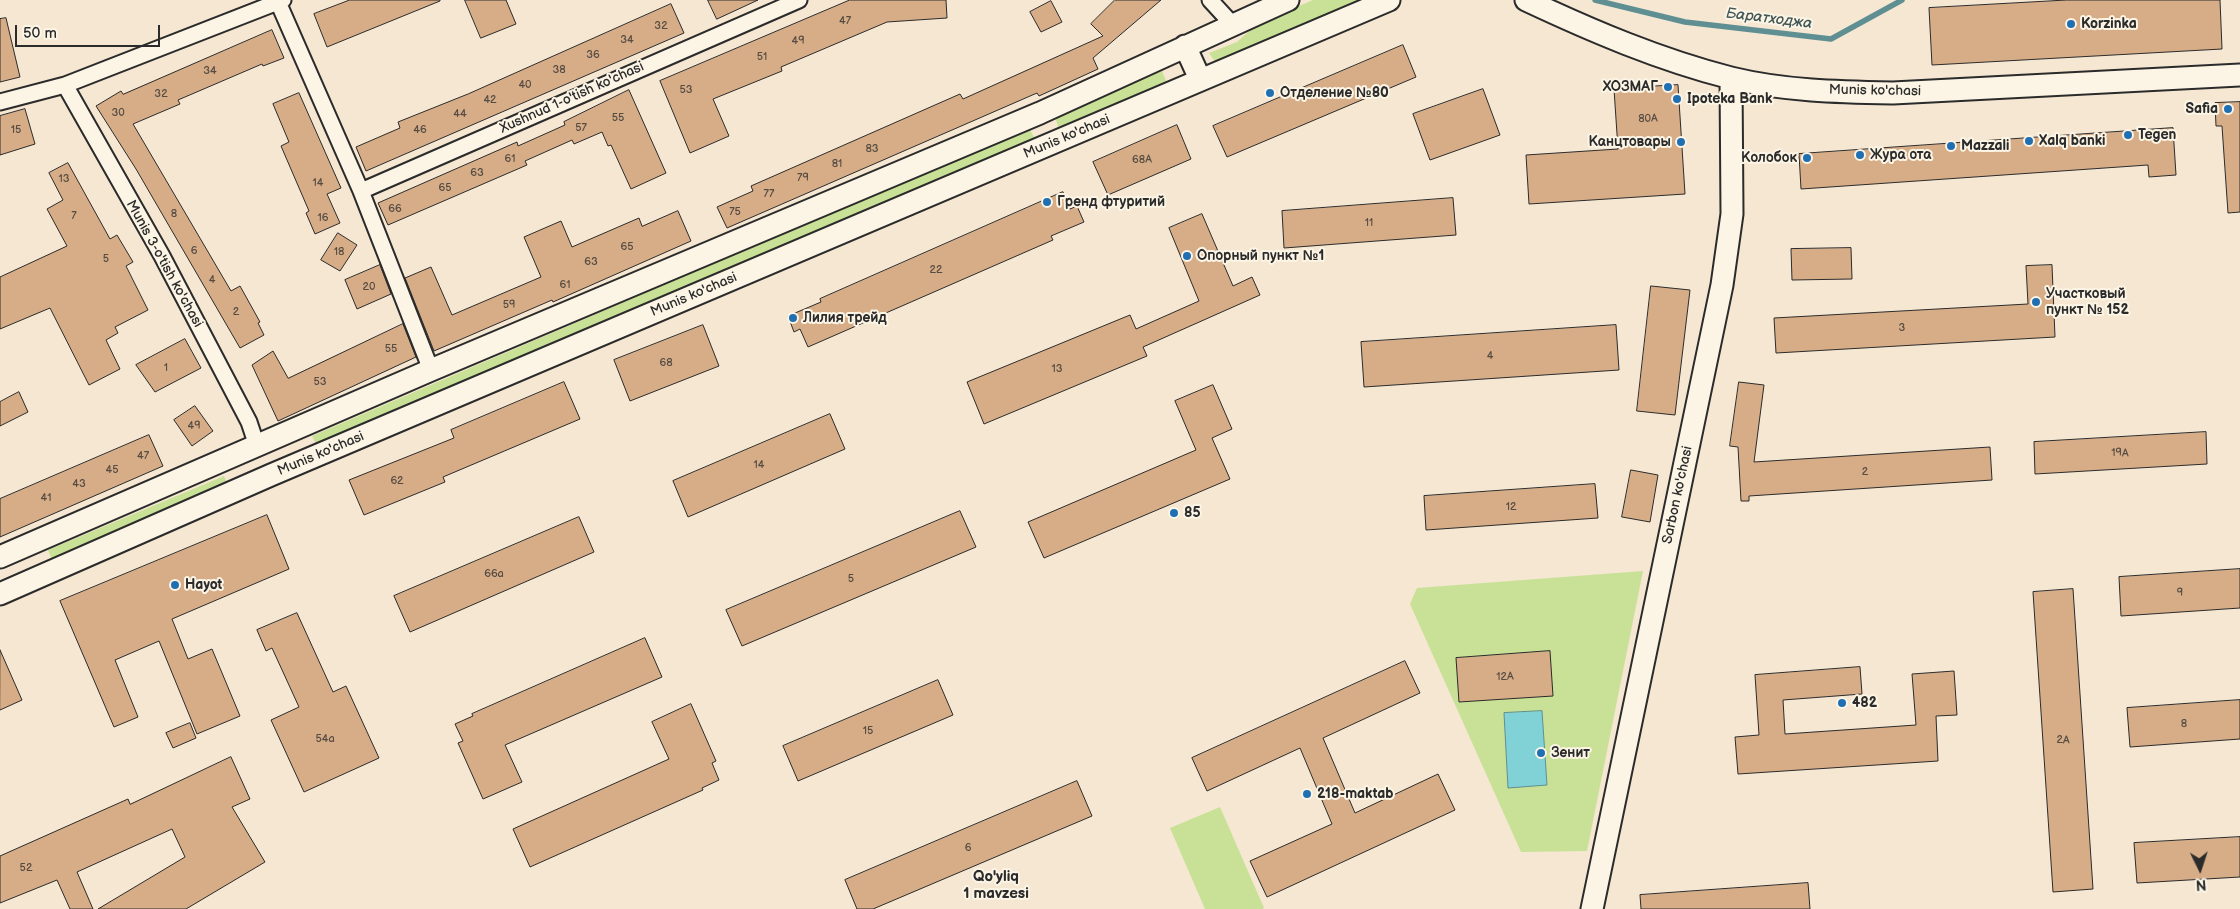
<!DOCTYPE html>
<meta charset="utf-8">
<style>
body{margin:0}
#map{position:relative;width:2240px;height:909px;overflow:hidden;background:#f5e7d2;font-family:"Balsamiq Sans",sans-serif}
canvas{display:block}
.north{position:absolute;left:2175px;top:844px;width:50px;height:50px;-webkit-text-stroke:4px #fcf5e5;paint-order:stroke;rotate:176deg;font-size:14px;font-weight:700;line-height:20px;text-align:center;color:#2b2b2b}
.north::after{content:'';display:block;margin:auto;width:18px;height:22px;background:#2b2b2b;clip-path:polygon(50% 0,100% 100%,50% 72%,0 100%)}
.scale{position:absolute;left:15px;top:25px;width:145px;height:22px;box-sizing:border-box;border:2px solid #2b2b2b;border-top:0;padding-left:6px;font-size:15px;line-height:18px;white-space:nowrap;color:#2b2b2b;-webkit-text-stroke:4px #fcf5e5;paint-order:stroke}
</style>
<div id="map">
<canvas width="2240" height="909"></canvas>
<div class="north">N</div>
<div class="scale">50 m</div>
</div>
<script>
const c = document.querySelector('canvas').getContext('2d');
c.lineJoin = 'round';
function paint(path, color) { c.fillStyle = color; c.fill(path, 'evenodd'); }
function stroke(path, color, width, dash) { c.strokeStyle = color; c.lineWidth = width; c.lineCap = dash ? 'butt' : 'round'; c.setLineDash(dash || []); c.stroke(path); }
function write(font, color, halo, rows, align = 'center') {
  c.font = font + ' "Balsamiq Sans",sans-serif'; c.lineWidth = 4; c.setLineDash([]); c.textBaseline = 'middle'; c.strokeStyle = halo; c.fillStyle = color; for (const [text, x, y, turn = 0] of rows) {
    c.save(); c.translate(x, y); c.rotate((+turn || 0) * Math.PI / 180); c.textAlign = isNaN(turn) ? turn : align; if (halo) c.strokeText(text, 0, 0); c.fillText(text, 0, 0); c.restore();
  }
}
const green = new Path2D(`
 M1313 0H1369L1216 63 1209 53 1237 42 1257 24Z
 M1162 71 1167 83 1059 129 1055 117Z
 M1029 128 1035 139 317 446 312 436Z
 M224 476 228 485 52 560 48 550Z
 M1643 571 1587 851 1521 852 1410 604 1417 588Z
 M1220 807 1264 908 1262 909H1205L1170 828Z`);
const water = new Path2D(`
 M1542 711 1547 785 1508 788 1504 713Z`);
const stream = new Path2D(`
 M1595 0 1685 22 1831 39 1902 0`);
const building = new Path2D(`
 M350 0H440V1L327 47 314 14Z
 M465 0H506L516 24 481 38Z
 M708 0H758L717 19Z
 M850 0H946L947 18 887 22 781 67 782 71 713 99 729 136 690 153 660 81Z
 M1115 0H1161L1093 58 1098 69 1039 96 1037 93 727 228 717 207 753 191 751 186 960 94 963 99 1103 36 1091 24Z
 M2067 0H2220L2222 49 1932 65 1929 8Z
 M1051 1 1062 22 1041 32 1030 12Z
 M671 4 684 33 366 171 356 147 400 128 398 122 468 94Z
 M6 18 20 77 0 82V19Z
 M272 30 284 58 263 66 262 64 178 100 180 104 133 124 231 291 240 286 260 322 258 323 264 335 240 348 136 169 96 106 121 91 123 94Z
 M1403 45 1416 77 1227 157 1213 126Z
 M1678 85 1685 194 1529 204 1526 155 1618 149 1614 89Z
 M1483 89 1500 135 1430 160 1413 114Z
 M629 90 666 173 631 189 611 145 608 146 602 132 574 144 572 140 525 161 527 165 388 225 378 203 517 142 518 146 565 125 564 122Z
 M299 93 341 188 327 194 340 223 315 234 306 213 309 211 281 146 289 142 273 104Z
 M2240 102V212L2228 213 2222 126H2216L2215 103Z
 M25 109 35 144 0 155V116Z
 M1177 125 1191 159 1108 195 1093 162Z
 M2173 128 2176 175 2149 177 2148 165 1801 189 1799 154Z
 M68 163 110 239 117 235 133 262 126 266 148 310 115 327 118 333 106 340 120 369 89 385 50 308 0 329V277L67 246 47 209 63 200 49 173Z
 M1063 192 1070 209 1077 206 1084 222 1051 236 1053 240 808 347 800 329 794 332 788 316 821 302 820 299Z
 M1453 198 1456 235 1284 248 1282 211Z
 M678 211 691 241 553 302 552 300 434 351 405 278 431 267 452 315 541 277 524 237 561 221 572 247 639 218 642 226Z
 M1202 214 1233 286 1252 277 1260 295 1143 347 1147 356 984 424 967 382 1130 315 1136 329 1199 301 1169 228Z
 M338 233 357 245 340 271 321 260Z
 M1851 248 1852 279 1792 280 1791 249Z
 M380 265 391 294 357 309 345 280Z
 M2052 265 2055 337 1776 353 1774 318 2028 304 2026 266Z
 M1651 286 1690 290 1675 415 1637 411Z
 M403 324 416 357 278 421 252 365 273 351 288 378Z
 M703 325 719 366 630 401 614 360Z
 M1616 325 1619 370 1364 387 1361 342Z
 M185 339 201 368 155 392 136 365Z
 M564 382 580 419 443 477 445 482 364 515 349 480 454 438 451 430Z
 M1739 382 1764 385 1754 462 1990 447 1992 480 1749 496V501H1741L1738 447 1730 446Z
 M1213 385 1232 429 1212 438 1230 479 1044 558 1028 522 1196 450 1175 401Z
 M19 392 28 412 0 426V402Z
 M195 406 213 431 192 446 174 420Z
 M830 414 845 449 688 517 673 481Z
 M2206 432 2207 464 2035 474 2034 442Z
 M149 435 163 466 0 537V499Z
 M1631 470 1658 475 1650 522 1622 517Z
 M1595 484 1598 518 1426 530 1424 496Z
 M960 511 976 547 742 646 726 610Z
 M267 515 289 569 172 619 188 659 212 649 240 716 197 734 159 641 115 660 138 717 114 727 60 601Z
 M579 517 594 552 410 632 394 596Z
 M2240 569V608L2121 616 2119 577Z
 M2073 589 2093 889 2053 892 2033 592Z
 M297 613 333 692 346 686 379 758 304 792 271 720 299 707 272 648 266 651 257 630Z
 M645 638 662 677 505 745 522 782 483 799 458 743 463 741 455 724 473 716 472 714Z
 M0 650 22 700 0 710Z
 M1550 651 1553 696 1459 702 1456 658Z
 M1405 661 1420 693 1323 738 1355 813 1438 774 1455 810 1267 897 1250 861 1332 824 1300 748 1207 791 1192 758Z
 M1860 667 1862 694 1783 700 1785 734 1916 725 1912 674 1954 671 1957 715 1936 716 1938 761 1738 774 1735 737 1759 735 1755 675Z
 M938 680 953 715 798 781 783 746Z
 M2240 700V739L2130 747 2127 708Z
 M691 704 716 761 712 763 719 780 702 788 703 790 530 867 513 829 669 759 652 722Z
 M190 723 196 738 173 748 166 733Z
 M231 757 250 799 232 807 265 862 186 909H98L185 857 172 829 77 872 93 909H70L57 880 0 903V856L128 799 130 804Z
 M1077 781 1092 816 873 909H857L845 880Z
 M2240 837V877L2137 883 2134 843Z
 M1808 883 1810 909H1641L1640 895Z`);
const street = new Path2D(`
 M1210 0 1233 25
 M278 2 361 191 431 370
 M65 85 162 256 249 422 257 446
 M0 102 65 85 283 0
 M361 191 799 0`);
const secondary = new Path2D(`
 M1526 0C1592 31 1660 60 1731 78 1784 91 1839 92 1893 93L2240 75
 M1185 46 1200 79
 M0 557 431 370 1040 113 1288 0
 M0 594 271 475 1389 0
 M1592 909 1722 285 1732 214 1731 78`);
const markers = [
 [2071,24,5,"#1f6fb2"],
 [1668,87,5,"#1f6fb2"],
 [1270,93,5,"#1f6fb2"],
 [1677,99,5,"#1f6fb2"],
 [2228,109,5,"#1f6fb2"],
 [2128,135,5,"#1f6fb2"],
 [2029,141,5,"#1f6fb2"],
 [1681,142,5,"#1f6fb2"],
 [1951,146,5,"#1f6fb2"],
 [1860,155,5,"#1f6fb2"],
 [1807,158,5,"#1f6fb2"],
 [1047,202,5,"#1f6fb2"],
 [1187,256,5,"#1f6fb2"],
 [2036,302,5,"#1f6fb2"],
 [793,318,5,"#1f6fb2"],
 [1174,513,5,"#1f6fb2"],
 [175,585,5,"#1f6fb2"],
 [1842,703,5,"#1f6fb2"],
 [1541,753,5,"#1f6fb2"],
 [1307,794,5,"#1f6fb2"]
];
const numberNames = [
 ["47",845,21],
 ["32",661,26],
 ["34",627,40],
 ["49",798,41],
 ["36",593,55],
 ["51",762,57],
 ["38",559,70],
 ["34",210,71],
 ["40",525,85],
 ["53",686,90],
 ["32",161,94],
 ["42",490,100],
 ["30",118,113],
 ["44",460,114],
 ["55",618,118],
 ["80A",1648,119],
 ["57",581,128],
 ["15",16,130],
 ["46",420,130],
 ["83",872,149],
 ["61",510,159],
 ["68A",1142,160],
 ["81",837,164],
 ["63",477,173],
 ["79",803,178],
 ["13",64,179],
 ["14",318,183],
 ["65",445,188],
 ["77",769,194],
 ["66",395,209],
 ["75",735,212],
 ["8",174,214],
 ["7",74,216],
 ["16",323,218],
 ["11",1369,223],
 ["65",627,247],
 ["6",194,251],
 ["18",339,252],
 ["5",106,259],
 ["63",591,262],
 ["22",936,270],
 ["4",212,280],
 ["61",565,285],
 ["20",369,287],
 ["59",509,305],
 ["2",236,312],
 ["3",1902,328],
 ["55",391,349],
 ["4",1490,356],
 ["68",666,363],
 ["1",166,368],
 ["13",1057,369],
 ["53",320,382],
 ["49",194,426],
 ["19А",2120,453],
 ["47",143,456],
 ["14",759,465],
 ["45",112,470],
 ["2",1865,472],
 ["62",397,481],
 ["43",79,484],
 ["41",46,498],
 ["12",1511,507],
 ["66a",494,574],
 ["5",851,579],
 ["9",2180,593],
 ["12A",1505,677],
 ["8",2184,724],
 ["15",868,731],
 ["54a",325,739],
 ["2А",2063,740],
 ["6",968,848],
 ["52",26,868]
];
const poiNames = [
 ["Korzinka",2081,24],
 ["ХОЗМАГ",1658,87,"right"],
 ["Отделение №80",1280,93],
 ["Ipoteka Bank",1687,99],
 ["Safia",2218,109,"right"],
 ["Tegen",2138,135],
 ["Xalq banki",2039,141],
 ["Канцтовары",1671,142,"right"],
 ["Mazzali",1961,146],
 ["Жура ота",1870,155],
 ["Колобок",1797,158,"right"],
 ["Гренд фтуритий",1057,202],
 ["Опорный пункт №1",1197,256],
 ["Участковый",2046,294],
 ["пункт № 152",2046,310],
 ["Лилия трейд",803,318],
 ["85",1184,513],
 ["Hayot",185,585],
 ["482",1852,703],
 ["Зенит",1551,753],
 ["218-maktab",1317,794]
];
const streetNames = [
 ["Munis ko'chasi",1875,91,1],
 ["Xushnud 1-o'tish ko'chasi",572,98,-24],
 ["Munis ko'chasi",1067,137,-23],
 ["Munis 3-o'tish ko'chasi",164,264,61],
 ["Munis ko'chasi",694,295,-23],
 ["Munis ko'chasi",321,454,-23],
 ["Sarbon ko'chasi",1678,495,-78]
];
const waterNames = [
 ["Баратходжа",1769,19,7]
];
const neighbourhoodNames = [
 ["Qo'yliq",996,877],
 ["1 mavzesi",996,894]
];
paint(green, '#c9e197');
paint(water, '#81d2d7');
stroke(water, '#5f8f92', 1);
stroke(stream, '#5f8f92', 5.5);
paint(building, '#d7ad88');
stroke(building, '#2b2b2b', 1);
stroke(street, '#2b2b2b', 19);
stroke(secondary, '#2b2b2b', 25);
stroke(street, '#fcf5e5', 15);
stroke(secondary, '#fcf5e5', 21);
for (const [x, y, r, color] of markers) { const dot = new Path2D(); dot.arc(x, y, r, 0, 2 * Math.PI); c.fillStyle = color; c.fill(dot); stroke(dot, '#fcf5e5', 2); }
write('11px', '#564c42', null, numberNames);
write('bold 14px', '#2b2b2b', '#fcf5e5', poiNames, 'left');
write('14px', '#2b2b2b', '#fcf5e5', streetNames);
write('italic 15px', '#405556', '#fcf5e5', waterNames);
write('bold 15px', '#2b2b2b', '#fcf5e5', neighbourhoodNames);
</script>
